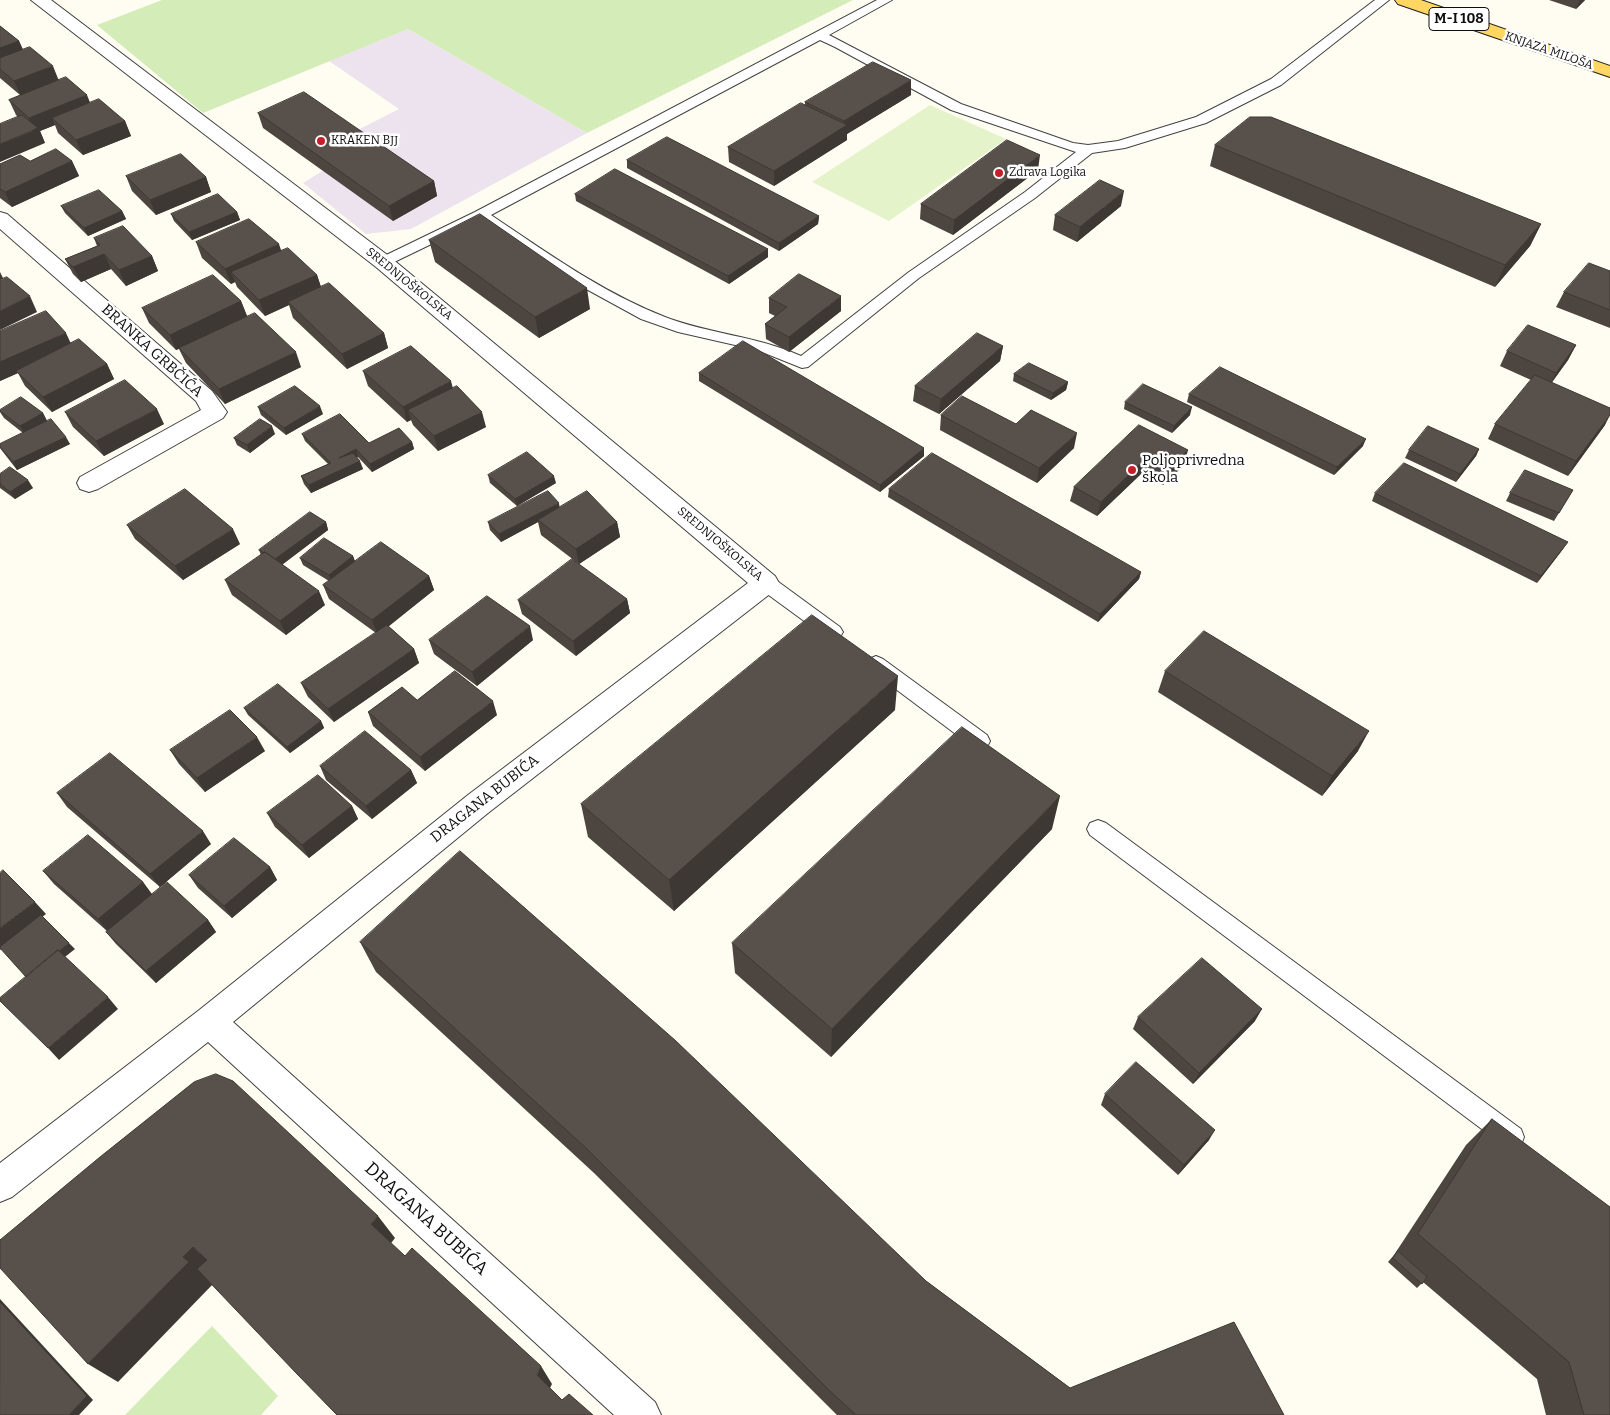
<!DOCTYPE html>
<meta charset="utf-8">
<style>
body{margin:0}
canvas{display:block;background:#fffcf1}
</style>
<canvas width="1610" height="1415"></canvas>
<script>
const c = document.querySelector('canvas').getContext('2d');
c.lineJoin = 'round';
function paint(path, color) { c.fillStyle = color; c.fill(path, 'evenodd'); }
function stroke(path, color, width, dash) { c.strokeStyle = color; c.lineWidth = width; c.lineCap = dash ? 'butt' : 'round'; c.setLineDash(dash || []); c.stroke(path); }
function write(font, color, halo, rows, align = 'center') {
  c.font = font + ' Bitter,serif'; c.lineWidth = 5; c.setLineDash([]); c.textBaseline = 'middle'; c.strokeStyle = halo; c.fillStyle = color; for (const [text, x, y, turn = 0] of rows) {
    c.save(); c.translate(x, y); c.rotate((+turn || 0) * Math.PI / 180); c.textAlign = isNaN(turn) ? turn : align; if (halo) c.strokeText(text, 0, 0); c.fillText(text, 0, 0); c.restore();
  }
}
const industrial = new Path2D(`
 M408 29 587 133 411 229 366 234 303 183 324 170 350 134 399 109 329 61Z`);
const green = new Path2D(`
 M162 0H853L587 133 408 29 203 113 97 25Z
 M212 1326 278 1396 261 1415H125Z`);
const pitch = new Path2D(`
 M930 105 1006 139 889 221 812 182Z`);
const service = new Path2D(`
 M877 0H892L829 35 961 104 1073 143 1088 145 1118 141 1196 117 1271 79 1375 0H1389L1281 85 1206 123 1125 148 1092 153 1035 198 919 278 808 367 802 368 757 350 678 332 641 319 577 284 479 221 388 265H378L375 262 378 259 475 212ZM820 40 835 47 951 110 1076 152 1025 192 909 272 801 356C757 336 709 334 665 317 603 293 546 252 491 215Z
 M766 576 773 578 840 627 843 632 840 637 833 639 826 637 759 588 757 583 759 578Z
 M876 656 883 659 987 735 990 741 987 747 980 749 973 747 869 669 866 664 869 659Z
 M1098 820 1106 823 1521 1129 1524 1137 1521 1145 1512 1149 1503 1145 1090 835 1087 829 1090 823Z`);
const minor = new Path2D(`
 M31 0H51L390 257 775 576 779 583 775 590 488 813 233 1022 655 1402 661 1415H614L208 1042 12 1197 0 1202V1163L198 1011 468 795 748 583 376 267Z
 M0 212 7 214 212 391 227 412 223 418 98 489 89 492 80 489 77 483 80 477 201 410 196 401 0 229Z`);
const primary = new Path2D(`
 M1395 0H1421L1610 66V77L1398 4Z`);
const wall = new Path2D(`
 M1549 0H1585L1576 9Z
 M0 26 19 41 23 50 59 80 90 103 125 121 131 136 83 155 58 133 55 125 40 131 45 143 16 115 9 100 20 95 0 78Z
 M911 95 847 134V140L774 186 729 162 728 147 805 105V102Z
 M258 113 434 181 437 196 393 221 263 128Z
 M1215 145 1541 224 1530 246 1495 287 1210 166Z
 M627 160 819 216 818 224 779 251 627 168Z
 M30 161H72L79 176 12 207 0 198V164Z
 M1038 170 953 235 920 219 921 204Z
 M126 176 206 177 211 192 156 215 132 191Z
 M575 194 768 249V257L729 284 576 201Z
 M61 206 122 211 126 219 88 236 65 213Z
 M1121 206 1077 242 1053 230 1055 215Z
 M237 212 240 220 192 240 174 221 171 214Z
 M94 238 152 256 158 271 126 286 111 269 81 282 73 274 65 259 97 246Z
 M429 240 590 309 539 338 435 262Z
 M196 242 281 250 317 275 321 287 384 333 388 348 347 369 293 318 289 305 265 316 237 287 235 282 231 284 202 258Z
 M1610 271V328L1556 307 1564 292Z
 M769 298 841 311 789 352 766 339 765 324 775 316 769 313Z
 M241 301 247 316 301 367 225 404 186 363 179 349 176 350 149 323 142 308Z
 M0 331 71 343 107 364 114 379 52 412 25 386 18 373 0 381Z
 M1576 345 1568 360 1551 383 1605 425 1568 476 1488 439 1495 424 1531 380 1500 366 1507 351Z
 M1003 346 1000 361 939 414 913 401 915 386Z
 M363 371 453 388 486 427 438 451 413 425 411 420 407 422 368 386Z
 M699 373 924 456 880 492 699 381Z
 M1014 374 1068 382 1066 390 1051 400 1013 381Z
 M1189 394 1363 446 1334 475 1187 402Z
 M1125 402 1190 415 1172 433 1124 409Z
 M258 407 323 414 286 435 261 415Z
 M0 410 43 413 47 421 70 444 17 470 3 452 0 448V444L23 433 4 418 0 412Z
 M65 412 164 424 104 456 73 427Z
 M941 415 1016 424 1074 448 1037 483 940 430Z
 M1139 425 1184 465 1163 485 1141 474 1097 516 1070 501 1074 487Z
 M275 434 250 453 237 445 234 438Z
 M302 434 369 443 412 442 414 449 372 472 358 457H357L363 469 311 493 304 484 301 476 328 464 305 441Z
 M1479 449 1476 456 1456 482 1405 458 1409 450Z
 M0 474 33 488 15 499 0 488Z
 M488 475 556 483 517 506 490 483Z
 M889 489 1141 572 1139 579 1098 622 888 497Z
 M1573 490 1554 521 1506 501 1510 493Z
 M1375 493 1563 549 1537 583 1372 501Z
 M559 508 617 522 620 537 579 564 541 535 538 522 501 542 490 530 488 522Z
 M326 522 328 530 282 564 325 605 286 635 232 595 225 580 261 555 259 550Z
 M127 525 240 544 183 580 135 539Z
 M353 556 355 561 429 576 434 590 388 626 414 649 419 663 334 722 308 697 301 683 376 633 329 599 323 585 329 581 303 565 300 558Z
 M627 599 630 613 576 656 522 614 518 600Z
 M429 640H533L477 686 434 654Z
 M1165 671 1358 751 1322 796 1158 692Z
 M417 700 497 715 425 771 373 726 368 712Z
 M244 708 321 721 324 728 290 753 248 715Z
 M895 710 674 911 588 837 581 804Z
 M170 750 265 751 205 792 179 764Z
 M320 766 411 770 417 783 372 819 326 780Z
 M57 793 211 844 160 887 67 807Z
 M352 806 358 819 309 858 275 827 267 813Z
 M1052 829 831 1057 735 973 732 943Z
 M270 867 277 880 232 918 198 888 189 875Z
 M43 871 143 882 152 894 208 920 216 932 156 983 116 944 106 932 107 931 54 884Z
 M360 942 926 1281 1070 1388 1284 1415H837L594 1173 376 972Z
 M1138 1017 1255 1021 1193 1084 1133 1029Z
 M1105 1094 1209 1140 1178 1175 1101 1105Z
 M1492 1119 1610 1415H1546L1537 1379 1423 1282 1417 1288 1388 1262 1394 1255 1466 1145Z`);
const shadedWall = new Path2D(`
 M1580 0H1585L1576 9Z
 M19 41 26 56 0 66V48Z
 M53 66 59 81 21 96 14 81Z
 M911 80V95L847 134V140L774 186V171L844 127V121Z
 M87 95 93 110 52 118 55 125 40 131 45 143 0 162V144L34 130 29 118Z
 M125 121 131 136 83 155 76 140Z
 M1040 155 1038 170 953 235 954 220Z
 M72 161 79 176 12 207 5 192Z
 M206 177 211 192 156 215 150 200Z
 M434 181 437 196 393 221 389 206Z
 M1124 191 1121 206 1077 242 1080 227Z
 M122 211 126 219 88 236 84 228Z
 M237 212 240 220 192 240 189 232Z
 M819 216 818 224 779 251V243Z
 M1541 224 1530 246 1495 287 1505 265Z
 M279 244 284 259 231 272 235 282 231 284 225 269Z
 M768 249V257L729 284 728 276Z
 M104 254 111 269 81 282 73 267Z
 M152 256 158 271 126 286 119 270Z
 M0 272 3 278 0 280Z
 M317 275 322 290 288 302 289 305 265 316 259 300Z
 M587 288 590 309 539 338 535 317Z
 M30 296 37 312 0 330V311Z
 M841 296V311L789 352V337Z
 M241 301 247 316 176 350 170 335Z
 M66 333 73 348 16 371 18 373 0 381V362Z
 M384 333 388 348 347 369 342 354Z
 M1576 345 1568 360 1548 388 1556 373Z
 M1003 346 1000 361 939 414 941 399Z
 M296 352 301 367 225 404 219 389Z
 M107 364 114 379 52 412 43 397Z
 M451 381 455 396 408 410 411 420 407 422 403 407Z
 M1068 382 1066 390 1051 400 1053 393Z
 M320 406 323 414 286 435 284 428Z
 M1192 407 1190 415 1172 433 1174 426Z
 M157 409 164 424 104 456 96 441Z
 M482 412 486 427 438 451 434 436Z
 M43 413 47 421 25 434 20 426Z
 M1610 415 1605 425 1568 476 1576 461Z
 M272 426 275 434 250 453 247 445Z
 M1077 433 1074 448 1037 483 1039 468Z
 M66 437 70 444 17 470 13 462Z
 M1366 439 1363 446 1334 475 1337 467Z
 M412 442 414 449 372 472 370 464Z
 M924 448V456L880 492V485Z
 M356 449 358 457 342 465 339 458Z
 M1479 449 1476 456 1456 482 1460 474Z
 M1188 450 1184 465 1163 485 1167 470Z
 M1145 459 1141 474 1097 516 1101 502Z
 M360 461 363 469 311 493 309 485Z
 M554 476 556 483 517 506 515 499Z
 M28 480 33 488 15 499 10 492Z
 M559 503 560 510 538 520V522L501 542 499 534Z
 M326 522 328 530 278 568 274 560Z
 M617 522 620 537 579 564 576 549Z
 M233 529 240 544 183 580 175 566Z
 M1568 542 1563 549 1537 583 1541 576Z
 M353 556 355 563 332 583 329 575Z
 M1141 572 1139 579 1098 622 1100 614Z
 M429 576 434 590 378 635 372 620Z
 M319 591 325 605 286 635 280 621Z
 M627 599 630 613 576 656 573 641Z
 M530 626 533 640 477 686 472 672Z
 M414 649 419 663 334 722 328 709Z
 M898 676 895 710 674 911 669 880Z
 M493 701 497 715 425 771 420 757Z
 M321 721 324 728 290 753 287 747Z
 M1369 731 1358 751 1322 796 1332 776Z
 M257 737 265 751 205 792 197 778Z
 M411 770 417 783 372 819 366 806Z
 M1060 796 1052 829 831 1057 832 1029Z
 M352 806 358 819 309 858 302 845Z
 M203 831 211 844 160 887 150 874Z
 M270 867 277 880 232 918 224 906Z
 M143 882 152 895 108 932 98 919Z
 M35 902 46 914 0 950V928Z
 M208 920 216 932 156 983 146 971Z
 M69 943 75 949 32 983 26 977Z
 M108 997 118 1009 59 1060 48 1048Z
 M1262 1009 1255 1021 1193 1084 1199 1073Z
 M1215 1130 1209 1140 1178 1175 1184 1165Z
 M378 1216 395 1238 388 1247 371 1224Z
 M193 1247 218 1268 214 1283 118 1382 88 1364 183 1257Z
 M0 1299 93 1400 79 1415H69L0 1302Z
 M541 1366 552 1384 548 1392 537 1375Z`);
const building = new Path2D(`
 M0 26 19 41 0 48Z
 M30 47 53 66 14 81 0 69V58Z
 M873 62 911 80 844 121 805 102Z
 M66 77 87 95 29 118 9 100Z
 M304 92 434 181 389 206 258 113Z
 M99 99 125 121 76 140 52 118Z
 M801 103 847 125 774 171 728 147Z
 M22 115 38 128 0 144V124Z
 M1250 117H1271L1541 224 1505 265 1215 145Z
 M667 137 819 216 779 243 627 160Z
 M1007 140 1040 155 954 220 921 204Z
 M56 149 72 161 5 192 0 189V164L20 155 30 161Z
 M181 154 206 177 150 200 126 176Z
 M615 169 768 249 728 276 575 194Z
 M1100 180 1124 191 1080 227 1055 215Z
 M99 190 122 211 84 228 61 206Z
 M218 194 237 212 189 232 171 214Z
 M480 214 587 288 535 317 429 240Z
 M249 219 279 244 225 269 196 242Z
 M123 226 152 256 119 270 104 254 73 267 65 259 100 245 94 238Z
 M288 248 317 275 259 300 231 272Z
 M1589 263 1610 271V310L1564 292Z
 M799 274 841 296 789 337 765 324 787 307 769 298Z
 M213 275 241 301 170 335 142 308Z
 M7 277 30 296 0 311V280Z
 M329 283 384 333 342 354 288 302Z
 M46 311 66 333 0 362V331Z
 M255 313 296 352 219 389 179 348Z
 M1528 325 1576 345 1556 373 1507 351Z
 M977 333 1003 346 941 399 915 386Z
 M79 339 107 364 43 397 16 371Z
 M743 341 924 448 880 485 699 373Z
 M411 346 451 381 403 407 363 371Z
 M1029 363 1068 382 1053 393 1014 374Z
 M1220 367 1366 439 1337 467 1189 394Z
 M1535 375 1610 408V415L1576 461 1495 424Z
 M125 380 157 409 96 441 65 412Z
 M1143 384 1192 407 1174 426 1125 402Z
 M295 386 320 406 284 428 258 407Z
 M457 386 482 412 434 436 408 410Z
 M962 396 1016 424 1031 410 1077 433 1039 468 941 415Z
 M21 397 43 413 20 426 0 411V410Z
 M340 414 369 443 399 428 412 442 370 464 356 449 339 458 353 453 360 461 309 485 301 476 331 463 302 434Z
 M51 419 66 437 13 462 0 447V444Z
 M260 419 272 426 247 445 234 438Z
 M1139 425 1188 450 1167 470 1145 459 1101 502 1074 487Z
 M1428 426 1479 449 1460 474 1409 450Z
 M527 452 554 476 515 499 488 475Z
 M932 453 1141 572 1100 614 889 489Z
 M1404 463 1568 542 1541 576 1375 493Z
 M10 467 28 480 10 492 0 484V474Z
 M1525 470 1573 490 1559 513 1510 493Z
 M185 489 233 529 175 566 127 525Z
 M548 491 559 503 499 534 488 522Z
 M587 491 617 522 576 549 538 520Z
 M310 512 326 522 275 559 265 552 264 553 259 550Z
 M324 538 353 556 329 575 300 558Z
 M381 542 429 576 372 620 323 585Z
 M265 552 319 591 280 621 225 580Z
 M572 559 627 599 573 641 518 600Z
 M487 596 530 626 472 672 429 640Z
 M812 615 898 676 669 880 581 804Z
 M387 625 414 649 328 709 301 683Z
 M1204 631 1369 731 1332 776 1165 671Z
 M455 671 493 701 420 757 368 712 402 687 417 700Z
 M278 684 321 721 287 747 244 708Z
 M230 710 257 737 197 778 170 750Z
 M962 727 1060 796 832 1029 732 943Z
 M365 731 411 770 366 806 320 766Z
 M110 753 203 831 150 874 57 793Z
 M318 775 352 806 302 845 267 813Z
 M88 835 143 882 98 919 43 871Z
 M234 838 270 867 224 906 189 875Z
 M460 851 676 1041 926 1281 1070 1388 1234 1322 1284 1415H856L830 1391 586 1148 360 942Z
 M3 870 35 902 0 928V873Z
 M167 882 208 920 146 971 106 932Z
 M41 915 69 943 59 951 58 950 26 977 0 948V947Z
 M58 950 108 997 48 1048 0 1001V998Z
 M1202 958 1262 1009 1199 1073 1138 1017Z
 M1136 1062 1215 1130 1184 1165 1105 1094Z
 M216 1074 233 1081 378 1216 371 1224 405 1256 412 1248 541 1366 537 1375 562 1400 569 1394 593 1415H337L297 1374 197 1269 207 1260 193 1247 183 1257 189 1262 88 1364 0 1268V1240L100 1157 194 1082Z
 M1492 1119 1610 1207V1415H1584L1569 1362 1418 1234Z
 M1398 1251 1427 1277 1422 1284 1393 1258Z
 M0 1302 87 1396 69 1415H0Z`);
const markers = [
 [321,141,5,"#c71f2a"],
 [999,173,5,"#c71f2a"],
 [1132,470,5,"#c71f2a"]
];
const farStreetnames = [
 ["KNJAZA MILOŠA",1549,51,19],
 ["SREDNJOŠKOLSKA",409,284,39],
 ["SREDNJOŠKOLSKA",720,544,40]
];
const farPoinames = [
 ["KRAKEN BJJ",331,141],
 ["Zdrava Logika",1009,173]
];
const shields = [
 [1459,19,60]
];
const shieldNames = [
 ["M-I 108",1459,19]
];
const streetNames = [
 ["BRANKA GRBČIĆA",152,351,42],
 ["DRAGANA BUBIĆA",485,799,-38]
];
const poiNames = [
 ["Poljoprivredna",1142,461],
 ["škola",1142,478]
];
const nearStreetnames = [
 ["DRAGANA BUBIĆA",426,1219,42]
];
paint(industrial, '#ede3ee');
paint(green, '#d4ecb8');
paint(pitch, '#e5f3ca');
stroke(service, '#424242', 2);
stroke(minor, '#424242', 2);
stroke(primary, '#202020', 2);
paint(service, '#fff');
paint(minor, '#fff');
paint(primary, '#ffd661');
paint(wall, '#4c4540');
paint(shadedWall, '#3e3834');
paint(building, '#58504b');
stroke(building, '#3e3834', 1);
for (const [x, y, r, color] of markers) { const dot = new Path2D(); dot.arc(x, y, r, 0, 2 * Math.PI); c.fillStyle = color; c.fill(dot); stroke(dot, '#fff', 2); }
write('12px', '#0f0f0f', '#fff', farStreetnames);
write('12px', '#0f0f0f', '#fff', farPoinames, 'left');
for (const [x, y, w] of shields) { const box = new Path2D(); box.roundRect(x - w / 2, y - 11.5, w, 23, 4); c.fillStyle = '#fff'; c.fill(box); stroke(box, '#0f0f0f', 1); }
write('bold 14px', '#0f0f0f', null, shieldNames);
write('15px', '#0f0f0f', '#fff', streetNames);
write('15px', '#0f0f0f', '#fff', poiNames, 'left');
write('18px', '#0f0f0f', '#fff', nearStreetnames);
</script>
